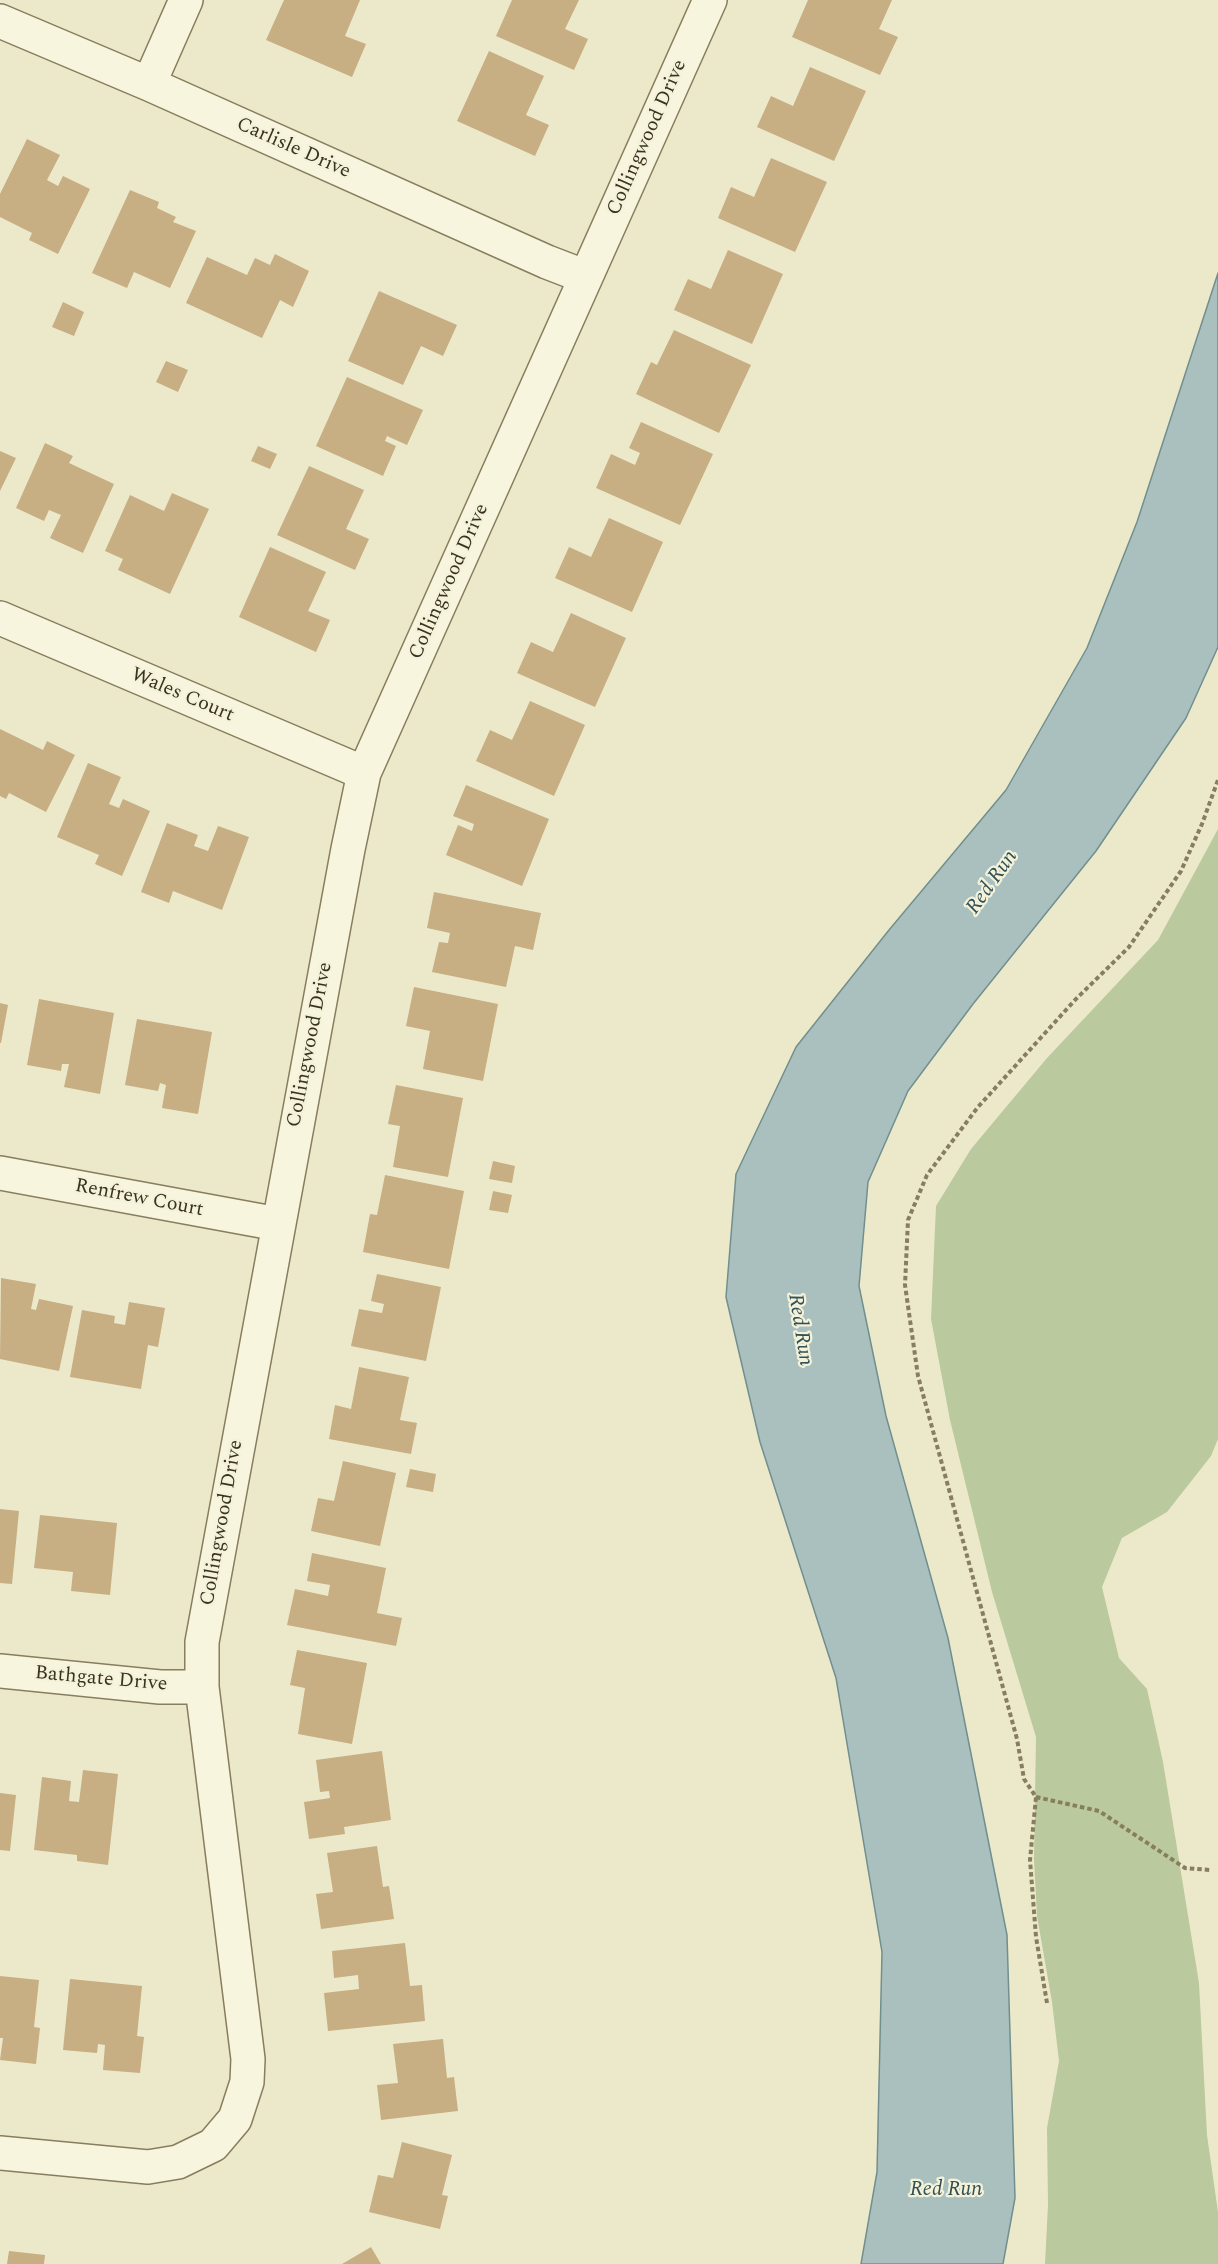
<!DOCTYPE html>
<style>
body{margin:0}
canvas{display:block;background:#ece9ca}
</style>
<canvas width="1218" height="2264"></canvas>
<script>
const c = document.querySelector('canvas').getContext('2d');
c.lineJoin = 'round';
function paint(path, color) { c.fillStyle = color; c.fill(path, 'evenodd'); }
function stroke(path, color, width, dash) { c.strokeStyle = color; c.lineWidth = width; c.lineCap = dash ? 'butt' : 'round'; c.setLineDash(dash || []); c.stroke(path); }
function write(font, color, halo, rows, align = 'center') {
  c.font = font + ' Spectral,serif'; c.lineWidth = 4.5; c.setLineDash([]); c.textBaseline = 'middle'; c.strokeStyle = halo; c.fillStyle = color; for (const [text, x, y, turn = 0] of rows) {
    c.save(); c.translate(x, y); c.rotate((+turn || 0) * Math.PI / 180); c.textAlign = isNaN(turn) ? turn : align; if (halo) c.strokeText(text, 0, 0); c.fillText(text, 0, 0); c.restore();
  }
}
const green = new Path2D(`
 M1218 829V1439L1211 1456 1167 1512 1122 1538 1102 1587 1119 1658 1147 1689 1163 1762 1199 1983 1207 2135 1218 2212V2264H1045L1048 2205 1047 2128 1059 2061 1052 2002 1037 1916 1034 1859 1036 1737 992 1592 950 1420 931 1319 936 1206 971 1149 1047 1058 1158 940Z`);
const water = new Path2D(`
 M1218 273V647L1186 718 1096 851 973 1004 908 1091 868 1182 859 1286 886 1416 948 1638 1007 1935 1015 2198 1003 2264H861L877 2172 882 1952 836 1678 760 1442 726 1297 736 1174 796 1047 889 930 1006 790 1087 648 1137 522Z`);
const building = new Path2D(`
 M284 0H360L345 36 366 44 352 77 266 40Z
 M512 0H579L565 29 588 39 574 70 496 36Z
 M808 0H892L879 29 898 37 880 75 792 37Z
 M489 51 544 76 526 115 549 125 535 156 457 121Z
 M810 67 866 91 834 161 757 127 771 96 793 106Z
 M27 139 60 155 47 180 58 186 63 176 90 189 58 254 29 240 32 233 0 217V194Z
 M771 158 827 182 795 252 718 218 731 187 754 197Z
 M130 190 159 202 157 208 176 217 173 222 196 231 170 288 134 272 127 288 92 273Z
 M728 250 783 274 752 344 674 310 688 279 711 289Z
 M275 254 309 271 293 307 280 300 262 338 186 303 207 257 247 275 255 258 270 265Z
 M379 291 457 325 443 356 421 346 403 385 348 361Z
 M63 302 84 312 74 336 52 327Z
 M674 330 751 365 719 433 636 394 651 362 657 365Z
 M166 361 188 370 178 392 156 382Z
 M347 377 423 410 407 445 387 436 385 441 396 446 383 476 316 446Z
 M641 422 713 454 680 525 596 488 611 454 635 465 640 453 629 448Z
 M45 443 73 456 69 463 114 484 83 553 50 538 61 515 49 510 44 521 16 508Z
 M258 446 277 454 270 469 251 461Z
 M0 451 16 458 0 491Z
 M309 466 364 490 346 529 369 539 355 570 277 535Z
 M172 493 209 509 170 594 118 570 123 559 105 551 130 495 164 511Z
 M609 518 663 542 632 612 555 578 569 547 591 557Z
 M270 547 326 572 308 611 330 620 316 652 239 617Z
 M571 613 626 638 595 707 517 673 531 642 553 652Z
 M530 701 585 725 554 796 476 761 490 730 512 740Z
 M0 729 43 750 47 741 75 755 46 812 9 793 6 799 0 796Z
 M88 763 121 777 109 804 119 808 123 799 150 811 122 876 95 864 99 855 57 837Z
 M466 785 549 819 522 886 446 855 458 825 472 831 474 824 453 816Z
 M167 823 198 835 194 846 208 851 218 826 249 837 222 910 173 891 169 903 141 892Z
 M434 892 541 913 533 950 515 946 506 987 432 972 439 942 448 943 450 933 427 928Z
 M414 987 498 1004 483 1081 423 1069 430 1031 406 1026Z
 M39 999 114 1013 100 1094 64 1087 69 1064H62L61 1071 27 1065Z
 M0 1003 8 1005 1 1043H0Z
 M137 1019 212 1032 198 1114 162 1108 166 1085 160 1083 158 1091 125 1085Z
 M396 1085 463 1098 448 1177 393 1167 400 1126 388 1124Z
 M493 1161 515 1166 512 1183 489 1179Z
 M385 1175 464 1191 449 1269 363 1252 370 1214 377 1215Z
 M493 1191 512 1195 508 1213 489 1210Z
 M377 1274 441 1287 426 1361 351 1346 359 1309 382 1313 384 1304 371 1301Z
 M1 1278 36 1284 31 1309 36 1310 39 1299 73 1306 59 1371 0 1359Z
 M129 1302 165 1308 158 1347 148 1345 141 1389 70 1377 82 1310 115 1316 114 1323 125 1325Z
 M359 1367 409 1377 400 1420 417 1423 411 1454 329 1439 335 1405 351 1409Z
 M343 1461 396 1473 380 1546 311 1531 318 1498 334 1501Z
 M410 1469 436 1474 433 1492 406 1487Z
 M0 1509 19 1511 12 1584 0 1583Z
 M40 1515 117 1523 110 1595 71 1591 73 1572 34 1568Z
 M312 1553 386 1568 377 1613 402 1618 396 1646 287 1625 295 1589 328 1596 330 1585 307 1581Z
 M297 1650 367 1663 352 1744 298 1734 305 1688 290 1685Z
 M382 1751 391 1820 344 1827 345 1834 309 1839 304 1802 330 1798 329 1791 320 1792 316 1760Z
 M83 1770 118 1774 108 1865 77 1861V1855L34 1850 42 1777 71 1781 69 1801 79 1802Z
 M0 1793 16 1795 10 1851 0 1850Z
 M377 1846 383 1887 389 1886 394 1919 321 1929 316 1894 333 1892 327 1853Z
 M405 1943 410 1986 422 1985 425 2021 328 2031 324 1993 359 1989 358 1975 334 1978 332 1951Z
 M0 1976 39 1980 34 2027 40 2028 36 2064 0 2060 3 2038H0Z
 M70 1979 142 1986 137 2036 144 2037 140 2073 103 2070 105 2045 98 2044 97 2053 63 2050Z
 M443 2039 447 2078 454 2077 458 2111 381 2120 377 2085 398 2083 393 2044Z
 M402 2142 452 2155 442 2195 448 2196 440 2229 369 2212 378 2175 393 2178Z
 M371 2247 381 2264H342Z
 M9 2251 45 2255 44 2264H7Z`);
const path = new Path2D(`
 M1036 1797 1099 1811 1185 1868 1210 1870
 M1047 2003 1036 1937 1030 1860 1036 1797 1024 1779 1017 1739 918 1376 905 1285 908 1220 927 1175 978 1107 1075 1000 1129 947 1181 871 1202 824 1218 780`);
const street = new Path2D(`
 M0 21 149 84 547 262 586 277
 M149 84 186 0
 M0 618 364 773
 M0 1173 278 1224
 M0 1671 160 1687H202
 M0 2153 148 2167 178 2162 213 2145 235 2119 247 2082 248 2059 202 1687V1642L348 849 364 773 710 0`);
const streetNames = [
 ["Collingwood Drive",648,138,-66],
 ["Carlisle Drive",293,149,24],
 ["Collingwood Drive",450,582,-66],
 ["Wales Court",182,696,23],
 ["Collingwood Drive",311,1045,-79],
 ["Renfrew Court",139,1199,11],
 ["Collingwood Drive",223,1523,-80],
 ["Bathgate Drive",101,1680,5]
];
const waterNames = [
 ["Red Run",993,883,-55],
 ["Red Run",799,1330,81],
 ["Red Run",946,2191]
];
paint(green, '#bbc99e');
paint(water, '#aac0bf');
stroke(water, '#718f8e', 1.5);
paint(building, '#c7ae83');
stroke(street, '#877d5f', 36);
stroke(path, '#877d5f', 4, [4.5, 3]);
stroke(street, '#f7f5dd', 33);
write('20px', '#393222', '#f4f2d9', streetNames);
write('italic 21px', '#325157', '#f4f2d9', waterNames);
</script>
